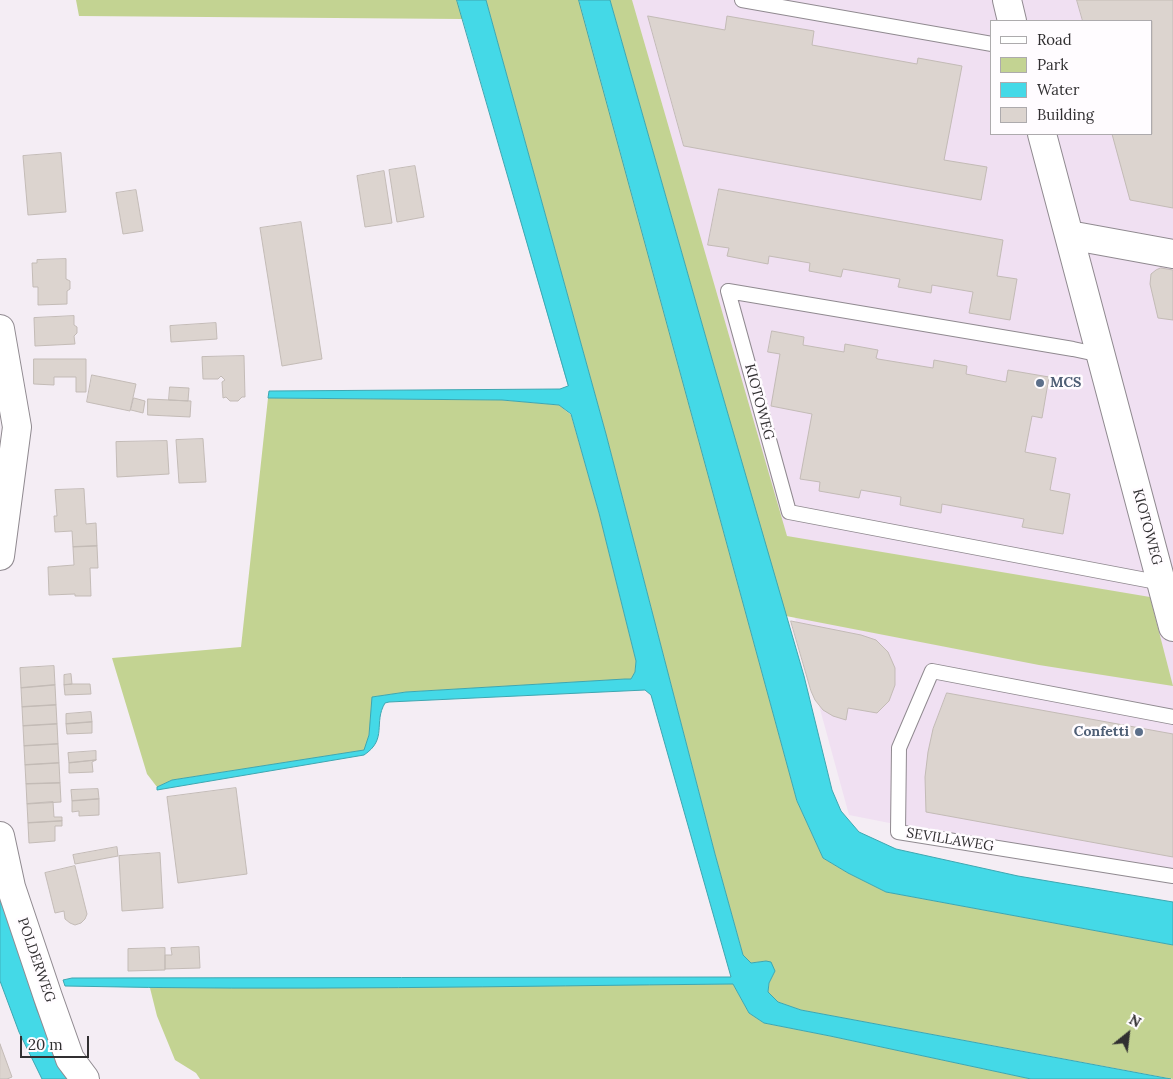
<!DOCTYPE html>
<style>
body{margin:0}
#map{position:relative;width:1173px;height:1079px;overflow:hidden;background:#f4edf4;font-family:Lora,serif}
canvas{display:block}
.legend{position:absolute;left:990px;top:20px;width:162px;height:115px;box-sizing:border-box;background:#fffcff;border:1px solid #adaaad;margin:0;padding:6px 9px;list-style:none;font-size:15px;color:#312f31}
.legend li{display:flex;align-items:center;gap:10px;height:25px}
.legend b{width:25px;border:1px solid #adaaad}
.north{position:absolute;left:1103px;top:1009px;width:50px;height:50px;-webkit-text-stroke:4px #fffcff;paint-order:stroke;rotate:29deg;font-size:14px;font-weight:700;line-height:20px;text-align:center;color:#312f31}
.north::after{content:'';display:block;margin:auto;width:18px;height:22px;background:#312f31;clip-path:polygon(50% 0,100% 100%,50% 72%,0 100%)}
.scale{position:absolute;left:20px;top:1036px;width:69px;height:22px;box-sizing:border-box;border:2px solid #312f31;border-top:0;padding-left:6px;font-size:15px;line-height:18px;white-space:nowrap;color:#312f31;-webkit-text-stroke:4px #fffcff;paint-order:stroke}
</style>
<div id="map">
<canvas width="1173" height="1079"></canvas>
<ul class="legend">
<li><b style="height:6px;background:#fff"></b>Road</li>
<li><b style="height:14px;background:#c3d392"></b>Park</li>
<li><b style="height:14px;background:#44d9e7"></b>Water</li>
<li><b style="height:14px;background:#dcd4cf"></b>Building</li>
</ul>
<div class="north">N</div>
<div class="scale">20 m</div>
</div>
<script>
const c = document.querySelector('canvas').getContext('2d');
c.lineJoin = 'round';
function paint(path, color) { c.fillStyle = color; c.fill(path, 'evenodd'); }
function stroke(path, color, width, dash) { c.strokeStyle = color; c.lineWidth = width; c.lineCap = dash ? 'butt' : 'round'; c.setLineDash(dash || []); c.stroke(path); }
function write(font, color, halo, rows, align = 'center') {
  c.font = font + ' Lora,serif'; c.lineWidth = 5; c.setLineDash([]); c.textBaseline = 'middle'; c.strokeStyle = halo; c.fillStyle = color; for (const [text, x, y, turn = 0] of rows) {
    c.save(); c.translate(x, y); c.rotate((+turn || 0) * Math.PI / 180); c.textAlign = isNaN(turn) ? turn : align; if (halo) c.strokeText(text, 0, 0); c.fillText(text, 0, 0); c.restore();
  }
}
const industrial = new Path2D(`
 M626 0H1173V879L849 815ZM992 21H1152V134H992Z`);
const green = new Path2D(`
 M76 0H457L463 19 79 16Z
 M486 0H579L797 801 823 858 848 873 886 892 1173 945V1079L801 1010 778 1002 768 992 769 983 775 971 766 961 751 963 743 955 715 854 606 434Z
 M610 0H632L787 536 1150 597 1173 686 1039 665 786 616 712 359Z
 M268 398 502 400 559 405 571 415 599 513 636 661 635 672 631 679 406 692 373 697 369 735 365 750 172 780 157 787 147 774 112 658 241 647Z
 M733 984 749 1013 764 1023 830 1036 1031 1079H200L196 1073 175 1060 157 1016 150 988Z`);
const water = new Path2D(`
 M457 0H486L606 434 715 854 743 955 751 963 766 961 771 962 775 971 769 983 768 992 778 1002 801 1010 1171 1079H1031L830 1036 764 1023 749 1013 733 984C510 986 287 991 65 986L63 980 72 978 731 977 651 695 645 690 389 702 385 703C373 723 388 739 364 755L157 790V787L172 780 364 750 369 735 372 697 406 692 625 679H631L635 672 636 661 599 513 571 414 559 405 502 400 268 398 269 391 560 389 568 386Z
 M579 0H610L712 359 804 676 832 790 841 811 859 832 896 849 1018 876 1173 902V945L886 892 848 873 823 858 797 801Z
 M0 890 37 1010 61 1062 73 1079H42L19 1032 0 981Z`);
const building = new Path2D(`
 M1077 0H1173V208L1130 200 1112 134H1152V21H1083Z
 M648 16 725 30 727 16 814 31 812 45 917 64 918 58 962 66 944 160 987 167 981 200 684 146Z
 M61 153 66 212 28 215 23 156Z
 M415 166 424 217 397 222 389 170Z
 M384 171 392 223 365 227 357 176Z
 M719 189 1003 240 997 276 1017 279 1010 320 969 313 973 292 932 285 931 293 898 287 900 279 843 269 841 277 809 271 810 263 769 256 768 264 727 256 729 248 708 245Z
 M136 190 143 231 123 234 116 193Z
 M301 222 322 359 282 366 260 228Z
 M66 259V279L70 281V289L67 291V304L38 305V287H33L32 263H37V260Z
 M1161 268 1173 270V320L1158 318 1150 284 1151 274 1156 270Z
 M74 316V325L77 327V333L74 336 75 344 35 346 34 318Z
 M216 323 217 339 171 342 170 326Z
 M772 331 804 337 803 345 844 352 845 344 878 350 876 358 878 359 933 368 934 360 967 366 966 374 1006 382 1008 370 1049 377 1042 418 1032 416 1025 452 1056 458 1050 490 1070 494 1063 534 1022 527 1024 519 942 504 941 513 900 505 901 497 861 490 859 498 819 491 820 482 800 479 812 414 771 406 780 354 768 352Z
 M244 356 245 397H242L238 401H230L226 397 223 398 222 382 225 380 221 376 218 379H203L202 357Z
 M34 359H86V392H76V377H54V385L34 384Z
 M92 375 136 384 130 411 87 402Z
 M170 387 189 388 188 401 169 400Z
 M134 398 145 401 143 413 131 410Z
 M148 399 191 401 190 417 148 415Z
 M203 439 206 482 179 483 176 440Z
 M167 441 169 474 117 477 116 442Z
 M84 489 86 524 96 523 97 546 73 547 72 531 55 532 54 516H57L55 490Z
 M97 546 98 568H90L91 596H75V594L49 595 48 567 74 565 73 547Z
 M791 621 861 635 876 640 888 652 895 668V685L889 701 877 713 848 708 846 720 833 716 823 710 815 700 811 691Z
 M54 666 55 685 21 688 20 668Z
 M71 674 72 684 64 685V675Z
 M72 684H90L91 694 65 695 64 685Z
 M55 685 56 705 22 707 21 688Z
 M947 693 1173 734V857L926 812 925 777 928 752 933 729Z
 M56 705 57 724 23 726 22 707Z
 M91 712 92 722 66 724V714Z
 M92 722V733L67 734 66 724Z
 M57 724 58 744 24 746 23 726Z
 M58 744 59 763 25 765 24 746Z
 M96 751V760L69 763 68 753Z
 M96 760 92 762 93 772 69 773V763Z
 M59 763 60 783 26 784 25 765Z
 M60 783 61 802 27 804 26 784Z
 M236 788 247 874 178 883 167 797Z
 M98 789 99 799 72 801 71 790Z
 M99 799V815L79 816V811L72 812V801Z
 M53 802 54 817H62V821L28 823 27 804Z
 M62 821V826H55V841L29 843 28 823Z
 M117 847 118 856 75 864 73 855Z
 M160 853 163 908 122 911 119 856Z
 M75 866 87 914 85 919 81 923 75 925 70 923 65 919 64 911 55 913 45 873Z
 M199 947 200 968 165 969V955H172L171 948Z
 M165 948V970L128 971V949Z
 M0 1044 12 1077 7 1079H0Z`);
const service = new Path2D(`
 M742 0 992 44
 M1101 355 1073 349 728 291 789 512 1162 583
 M1173 717 932 671 899 748 898 832 1173 876`);
const minor = new Path2D(`
 M1007 0 1012 21
 M1042 134 1173 627
 M1069 235 1173 254
 M0 329 17 427 0 556
 M0 836 11 887 48 997 70 1059 85 1079`);
const markers = [
 [1040,383,5,"#5c6f8a"],
 [1139,732,5,"#5c6f8a"]
];
const serviceNames = [
 ["MCS",1050,383],
 ["Confetti",1129,732,"right"]
];
const streetNames = [
 ["KIOTOWEG",759,402,75],
 ["KIOTOWEG",1147,527,75],
 ["SEVILLAWEG",950,840,9],
 ["POLDERWEG",36,960,71]
];
paint(industrial, '#f0e0f2');
paint(green, '#c3d392');
paint(water, '#44d9e7');
stroke(water, '#3ea6b0', 1);
paint(building, '#dcd4cf');
stroke(building, '#c3bbb6', 1);
stroke(service, '#908a90', 16);
stroke(minor, '#908a90', 30);
stroke(service, '#fff', 14);
stroke(minor, '#fff', 28);
for (const [x, y, r, color] of markers) { const dot = new Path2D(); dot.arc(x, y, r, 0, 2 * Math.PI); c.fillStyle = color; c.fill(dot); stroke(dot, '#fffcff', 2); }
write('bold 14px', '#4e5e75', '#fffcff', serviceNames, 'left');
write('14px', '#312f31', '#fffcff', streetNames);
</script>
